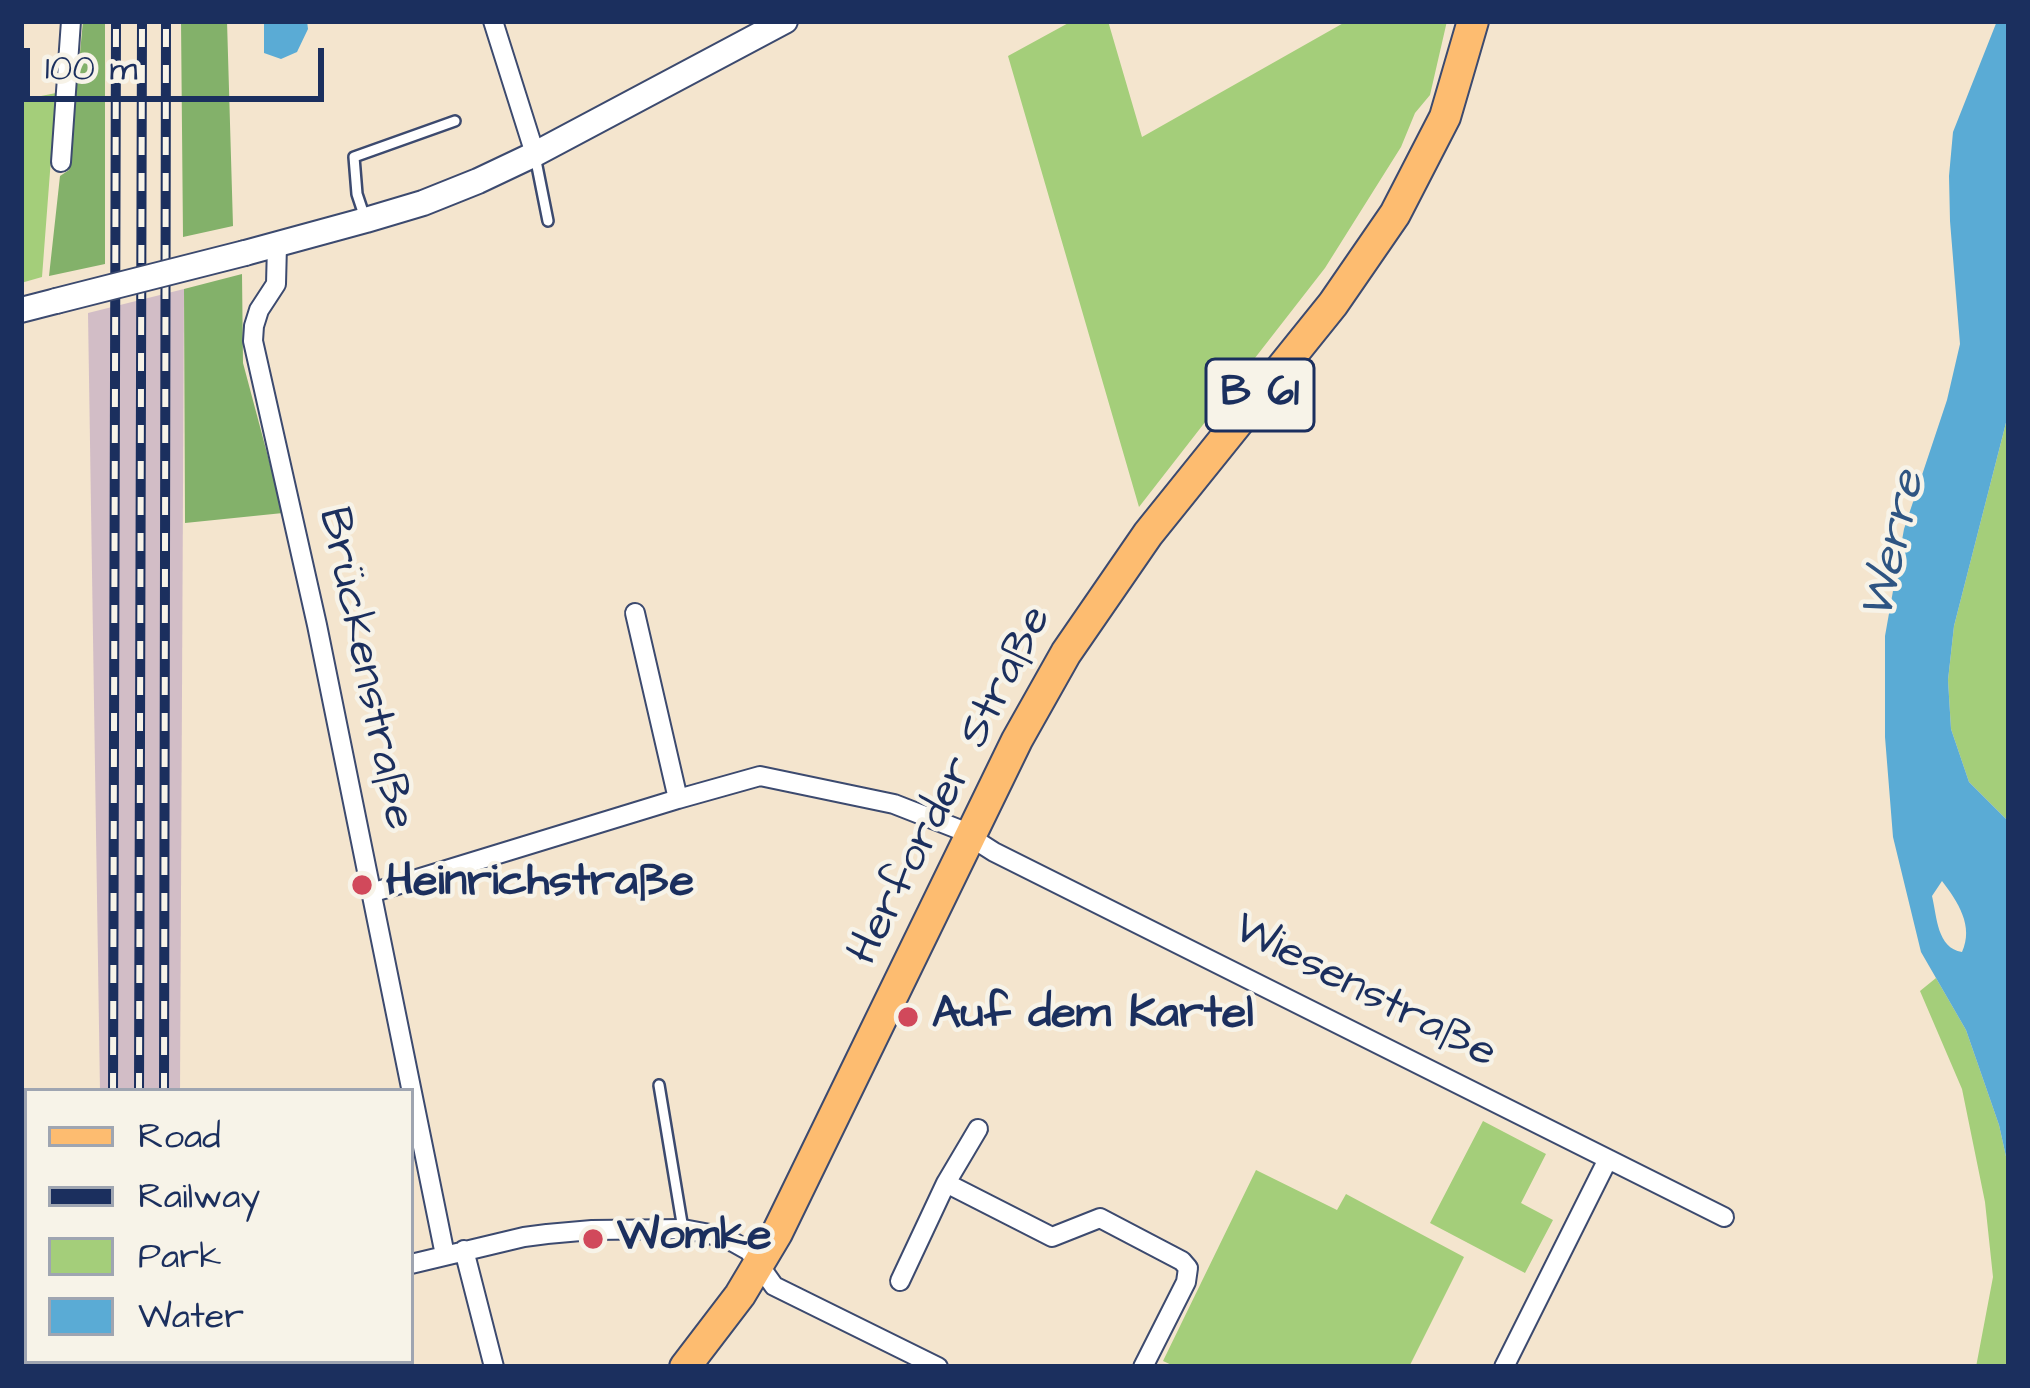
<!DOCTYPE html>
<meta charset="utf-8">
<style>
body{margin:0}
#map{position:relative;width:2030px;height:1388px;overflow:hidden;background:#f4e5ce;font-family:"Architects Daughter",sans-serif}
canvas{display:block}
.frame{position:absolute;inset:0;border:24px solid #1b2f5e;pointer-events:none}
.legend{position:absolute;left:24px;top:1088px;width:390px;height:276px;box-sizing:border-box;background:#f7f3e8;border:3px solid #9fa5b1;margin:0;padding:15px 21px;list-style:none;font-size:36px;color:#1b2f5e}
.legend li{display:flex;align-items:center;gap:24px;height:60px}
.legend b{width:60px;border:3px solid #9fa5b1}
.scale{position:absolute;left:24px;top:48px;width:300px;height:54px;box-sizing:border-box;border:6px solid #1b2f5e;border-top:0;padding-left:15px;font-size:36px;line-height:42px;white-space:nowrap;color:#1b2f5e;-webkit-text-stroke:9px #f7f3e8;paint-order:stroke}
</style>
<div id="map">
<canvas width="2030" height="1388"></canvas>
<div class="frame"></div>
<ul class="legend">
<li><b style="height:15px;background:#fdbc70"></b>Road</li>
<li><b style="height:15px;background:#1b2f5e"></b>Railway</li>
<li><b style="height:33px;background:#a4ce7a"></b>Park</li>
<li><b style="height:33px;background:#5aabd5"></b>Water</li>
</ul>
<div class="scale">100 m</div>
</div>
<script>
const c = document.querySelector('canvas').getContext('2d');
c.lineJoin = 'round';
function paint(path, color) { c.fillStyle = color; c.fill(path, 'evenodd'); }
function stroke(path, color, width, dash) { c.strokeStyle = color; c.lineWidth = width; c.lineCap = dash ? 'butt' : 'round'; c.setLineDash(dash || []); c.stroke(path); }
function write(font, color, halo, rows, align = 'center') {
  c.font = font + ' "Architects Daughter",sans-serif'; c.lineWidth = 9; c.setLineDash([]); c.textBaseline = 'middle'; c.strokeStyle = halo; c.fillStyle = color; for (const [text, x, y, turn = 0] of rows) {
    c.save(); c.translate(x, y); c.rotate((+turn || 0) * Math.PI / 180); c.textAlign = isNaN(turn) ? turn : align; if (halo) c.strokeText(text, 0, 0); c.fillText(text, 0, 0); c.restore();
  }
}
const industrial = new Path2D(`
 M184 289 180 1091H100L88 313Z`);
const green = new Path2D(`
 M1072 21H1108L1142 137 1347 21H1447L1430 95 1415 113 1401 147 1325 268 1139 507 1008 56Z
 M56 93 42 277 21 283V100Z
 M2009 411V829L2006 819 1969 782 1951 729 1948 680 1954 626Z
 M1936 978 1966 1030 1999 1125 2009 1170V1361L2006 1367H1976L1993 1277 1985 1202 1962 1089 1920 991Z
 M1483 1121 1546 1154 1521 1203 1553 1220 1525 1273 1430 1223Z
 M1256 1170 1337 1210 1346 1194 1464 1257 1409 1367H1176L1163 1361Z`);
const forest = new Path2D(`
 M83 21H105V264L49 276 60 176 69 170Z
 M181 21H227L233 226 183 237Z
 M242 274 243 363 283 513 185 523 184 289Z`);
const water = new Path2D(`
 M264 21H307L308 29 297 52 281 59 264 53Z
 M1997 21H2009V411L1954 626 1948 680 1951 729 1969 782 2006 819 2009 829V1170L1999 1125 1966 1030 1921 952 1893 837 1885 737V636L1904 529 1947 400 1960 344 1950 221 1949 176 1953 132ZM1942 881C1958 902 1974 926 1962 952 1937 948 1937 917 1932 896Z`);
const stream = new Path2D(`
 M21 1341 27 1340`);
const service = new Path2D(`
 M535 156 548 221
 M364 215 357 194 354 157 455 121
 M659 1085 683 1229`);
const minor = new Path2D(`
 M493 21 535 154
 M61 162 71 21
 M277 245 276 284 259 310 254 326 253 341 317 625 445 1255
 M635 613 678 799
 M371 893 678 799 760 776 894 804 958 829 994 852 1724 1217
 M946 1183 1052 1237 1100 1218 1182 1261 1188 1268 1186 1282 1143 1367
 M464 1250 494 1367
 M411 1264 524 1237 547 1234 592 1230 683 1229 710 1234 733 1242 749 1251 774 1286 938 1367
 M900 1281 946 1183 978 1129
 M1504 1367 1608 1159`);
const tertiary = new Path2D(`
 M245 253 366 220 423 203 478 181 535 154 785 21
 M21 310 56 301`);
const primary = new Path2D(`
 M685 1367 740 1295 777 1233 1017 740 1066 653 1148 534 1333 304 1395 214 1445 117 1473 21`);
const rail = new Path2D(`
 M113 1091 116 21
 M139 1091 142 21
 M164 1091 166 21
 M124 1367V1361
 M163 1367V1361`);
const tertiaryBridge = new Path2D(`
 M56 301 245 253`);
const markers = [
 [362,885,12,"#d1495b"],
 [908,1017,12,"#d1495b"],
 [593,1239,12,"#d1495b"]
];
const shields = [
 [1260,395,108]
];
const shieldNames = [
 ["B 61",1260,395]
];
const streetNames = [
 ["Brückenstraße",364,669,78],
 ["Herforder Straße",952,786,-63],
 ["Wiesenstraße",1364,993,27]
];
const poiNames = [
 ["Heinrichstraße",386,885],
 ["Auf dem Kartel",932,1017],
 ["Womke",617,1239]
];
const waterNames = [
 ["Werre",1896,546,-77]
];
paint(industrial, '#d2bdc6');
paint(green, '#a4ce7a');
paint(forest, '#83b16a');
paint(water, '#5aabd5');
stroke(stream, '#5aabd5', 6);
stroke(service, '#3c4a6f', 14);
stroke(minor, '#3c4a6f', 22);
stroke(tertiary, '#3c4a6f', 28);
stroke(primary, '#3c4a6f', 34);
stroke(service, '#fff', 9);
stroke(minor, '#fff', 18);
stroke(tertiary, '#fff', 24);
stroke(primary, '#fdbc70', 30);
stroke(rail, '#1b2f5e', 10);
stroke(rail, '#f7f3e8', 6, [18]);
stroke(tertiaryBridge, '#3c4a6f', 28, []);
stroke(tertiaryBridge, '#fff', 24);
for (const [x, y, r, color] of markers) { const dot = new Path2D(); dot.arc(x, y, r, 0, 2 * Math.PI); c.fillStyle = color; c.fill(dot); stroke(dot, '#f7f3e8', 4.5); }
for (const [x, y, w] of shields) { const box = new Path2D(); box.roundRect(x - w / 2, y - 36, w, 72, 9); c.fillStyle = '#f7f3e8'; c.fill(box); stroke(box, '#1b2f5e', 3); }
write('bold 42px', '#1b2f5e', null, shieldNames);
write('45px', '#1b2f5e', '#f7f3e8', streetNames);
write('bold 45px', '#1b2f5e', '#f7f3e8', poiNames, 'left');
write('italic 48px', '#2e5482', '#f7f3e8', waterNames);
</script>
